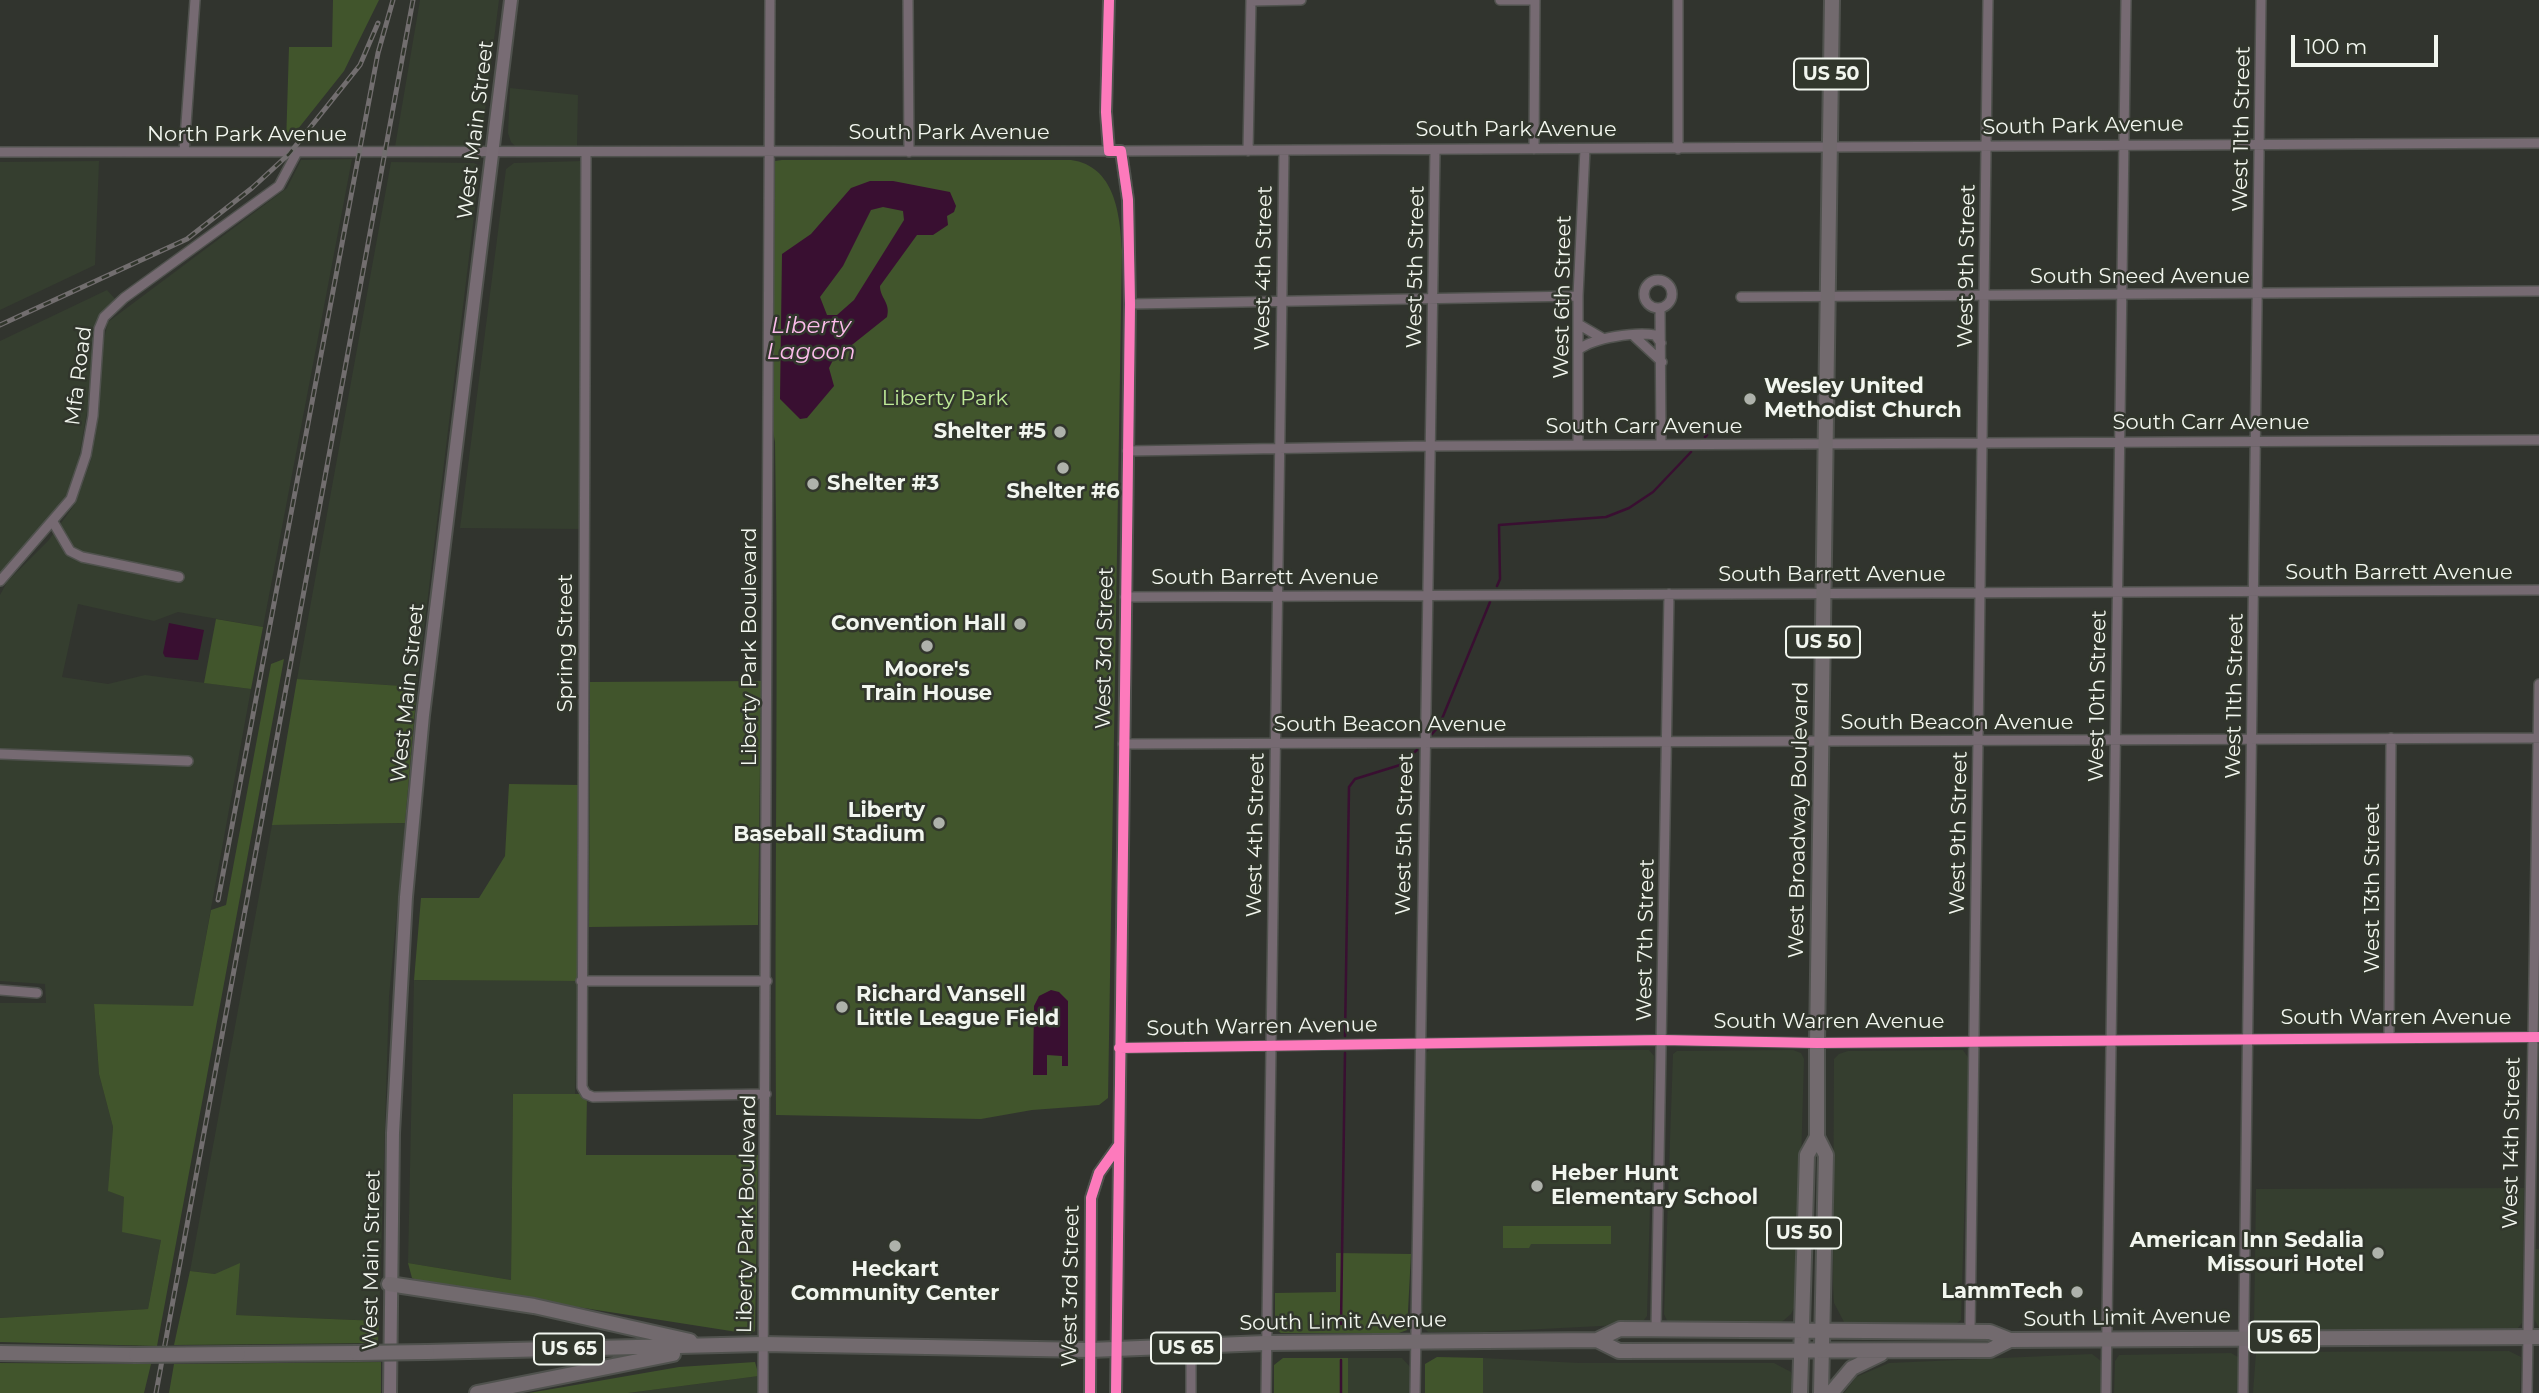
<!DOCTYPE html>
<style>
body{margin:0}
#map{position:relative;width:2539px;height:1393px;overflow:hidden;background:#31342e;font-family:Montserrat,sans-serif}
canvas{display:block}
.scale{position:absolute;left:2291px;top:35px;width:147px;height:32px;box-sizing:border-box;border:4px solid #f2f6ef;border-top:0;padding-left:9px;font-size:21px;line-height:24px;white-space:nowrap;color:#f2f6ef;-webkit-text-stroke:5px #31362c;paint-order:stroke}
</style>
<div id="map">
<canvas width="2539" height="1393"></canvas>
<div class="scale">100 m</div>
</div>
<script>
const c = document.querySelector('canvas').getContext('2d');
c.lineJoin = 'round';
function paint(path, color) { c.fillStyle = color; c.fill(path, 'evenodd'); }
function stroke(path, color, width, dash) { c.strokeStyle = color; c.lineWidth = width; c.lineCap = dash ? 'butt' : 'round'; c.setLineDash(dash || []); c.stroke(path); }
function write(font, color, halo, rows, align = 'center') {
  c.font = font + ' Montserrat,sans-serif'; c.lineWidth = 5; c.setLineDash([]); c.textBaseline = 'middle'; c.strokeStyle = halo; c.fillStyle = color; for (const [text, x, y, turn = 0] of rows) {
    c.save(); c.translate(x, y); c.rotate((+turn || 0) * Math.PI / 180); c.textAlign = isNaN(turn) ? turn : align; if (halo) c.strokeText(text, 0, 0); c.fillText(text, 0, 0); c.restore();
  }
}
const built = new Path2D(`
 M420 0H499L481 142 474 147H395Z
 M510 88 578 95 577 147 517 148 511 142 508 133Z
 M352 159 263 627 178 612 154 621 78 604 62 677 108 684 145 675 251 689 193 1007 94 1005 99 1074 113 1127 109 1191 124 1197 161 1240 148 1309 0 1318V1003H46L45 984 0 981V595L7 582 48 541 75 504 91 460 99 413 102 348 108 322 287 188 301 160Z
 M99 161 95 265 0 310V162Z
 M583 161 581 529 460 528 506 169 514 163Z
 M391 162 474 163 480 166 417 687 297 679Z
 M107 290 116 300 102 314 95 336 88 406 77 469 65 499 46 526 0 578V341Z
 M405 823 389 997 379 1321 236 1315 215 1274 190 1271 272 825Z
 M414 980 579 981 575 1094 513 1095 511 1280 408 1263Z
 M1429 1050H1649L1654 1056 1647 1316 1641 1324 1482 1332H1428L1422 1326 1425 1054Z
 M1793 1050 1801 1053 1804 1059 1797 1302 1791 1314 1777 1326 1668 1323 1664 1314 1673 1054 1677 1051Z
 M1963 1050 1969 1059 1961 1320 1953 1326 1853 1325 1844 1322 1834 1303 1833 1286 1834 1059 1839 1054 1848 1051Z
 M2524 1188 2522 1323 2518 1328 2257 1330 2254 1326 2256 1189Z
 M2535 1249H2539V1328L2534 1319Z
 M2509 1351 2521 1357 2520 1393H2253L2256 1352Z
 M2231 1353 2238 1357V1393H2114L2115 1361 2119 1355Z
 M2092 1354 2101 1361V1393H1844L1856 1377 1889 1363Z
 M1348 1358H1402L1411 1368 1410 1393H1348Z
 M1483 1358 1579 1363H1774L1791 1372 1794 1393H1483Z
 M759 1376V1393H628Z`);
const green = new Path2D(`
 M333 0H379L344 71 286 144 289 47H332Z
 M782 160H1071C1115 166 1120 214 1122 250L1108 1098 1099 1105 1032 1110 981 1119 776 1115C774 891 779 667 775 442L770 415 772 167 775 161Z
 M216 619 263 627 251 689 204 683Z
 M284 659 157 1346 0 1342V1318L148 1309 161 1240 122 1232 124 1197 108 1191 113 1127 99 1074 94 1004 193 1006 211 910 226 905 271 664Z
 M297 679 417 687 405 823 272 825Z
 M761 681 758 925 589 927 590 682Z
 M509 784 581 785 579 981 414 980 421 898H479L505 856Z
 M513 1094H587L586 1155H758L755 1331 750 1334 424 1283 412 1278 408 1263 511 1280Z
 M1503 1226H1611V1244H1531L1529 1248H1503Z
 M1336 1253 1411 1254 1407 1330 1399 1333H1281L1275 1329V1293L1336 1292Z
 M240 1263 236 1315 379 1321 378 1343 174 1345 190 1271 215 1274Z
 M1437 1357 1483 1358V1393H1425V1364Z
 M1283 1358H1348V1393H1274V1365Z
 M381 1362V1393H169L174 1364Z
 M755 1362 759 1376 628 1393H529L679 1367Z
 M0 1363 151 1364 144 1393H0Z`);
const water = new Path2D(`
 M870 181H893L950 192 956 206 954 212 947 216 948 225 933 235H917L880 286C880 298 891 303 887 317L833 360 829 368 834 386 807 418 800 419 780 399 782 254 811 234 851 188ZM883 207 903 211 904 220 854 300 837 315H827L820 297 843 266 871 210Z
 M169 623 204 630 198 660 165 657 163 653Z
 M1051 990 1059 992 1068 1001V1066H1062V1056L1047 1055V1075H1033L1034 1006 1039 996Z`);
const stream = new Path2D(`
 M1705 437 1707 435
 M1497 586 1500 579 1499 525 1606 517 1629 508 1653 492 1691 452
 M1432 734 1439 726 1490 602
 M1345 1036 1349 787 1355 779 1400 765 1417 750
 M1341 1324 1345 1053
 M1341 1393V1360`);
const minor = new Path2D(`
 M908 0 909 152
 M1500 0H1535
 M1251 1 1301 0
 M1534 149 1535 0
 M1678 149V0
 M1121 151 2539 143
 M1248 151 1251 0
 M0 152 1109 151
 M184 152 195 0
 M586 153 582 1087 586 1094 593 1097 766 1094
 M1644 294a14 14 0 1 1 28 0a14 14 0 1 1-28 0Z
 M1741 297 2539 291
 M1130 304 1578 296
 M1660 308 1661 444
 M1578 324 1602 338
 M1635 337 1662 362
 M1578 350C1594 337 1636 332 1655 335L1661 343
 M1578 445V296L1585 149
 M1127 451 1430 446 2539 440
 M53 522 70 551 82 557 179 577
 M0 581 71 499 86 455 93 416 99 329 104 317 124 298 279 186 296 154
 M1125 597 2539 590
 M1123 744 2539 738
 M0 754 188 761
 M581 981H767
 M0 990 37 993
 M2389 1037 2391 738
 M1119 1048 1662 1040 1817 1043 2539 1037
 M1656 1329 1669 594
 M1970 1331 1988 0
 M763 1393 770 0
 M1191 1393V1348
 M1266 1393 1284 151
 M1415 1393 1435 150
 M2106 1393 2126 0
 M2243 1393 2261 0
 M2527 1393 2539 684`);
const tertiary = new Path2D(`
 M1109 0 1106 112 1109 151H1121L1128 200 1130 304 1116 1393
 M1090 1393 1091 1198 1099 1173 1119 1145`);
const secondary = new Path2D(`
 M390 1393 393 1133 406 897 423 715 511 0`);
const trunk = new Path2D(`
 M389 1284 534 1306 690 1341
 M1597 1340 1619 1351 1990 1350 2010 1340
 M427 1352 763 1344 1090 1350 1266 1343 1597 1340 1620 1329 1990 1332 2010 1340 2539 1337
 M0 1353 136 1355
 M238 1354 357 1353
 M477 1393 673 1354
 M1800 1393 1807 1155 1817 1137
 M1821 1393 1826 1155 1817 1137V1043L1832 0
 M1831 1393 1852 1368 1881 1354`);
const rail = new Path2D(`
 M0 325 187 239 252 188 289 154 360 65 378 23
 M218 900 378 53 393 0
 M156 1393 413 0`);
const trunkBridge = new Path2D(`
 M357 1353 427 1352
 M136 1355 238 1354`);
const cycleway = new Path2D(`
 M1109 0 1106 112 1109 151H1121L1128 200 1130 304 1116 1393
 M1119 1048 1662 1040 1817 1043 2539 1037
 M1090 1393 1091 1198 1099 1173 1119 1145`);
const markers = [
 [1750,399,7,"#aeb2ab"],
 [1060,432,7,"#aeb2ab"],
 [1063,468,7,"#aeb2ab"],
 [813,484,7,"#aeb2ab"],
 [1020,624,7,"#aeb2ab"],
 [927,646,7,"#aeb2ab"],
 [939,823,7,"#aeb2ab"],
 [842,1007,7,"#aeb2ab"],
 [1537,1186,7,"#aeb2ab"],
 [895,1246,7,"#aeb2ab"],
 [2378,1253,7,"#aeb2ab"],
 [2077,1292,7,"#aeb2ab"]
];
const shields = [
 [1831,74,74],
 [1823,642,74],
 [1804,1233,74],
 [2284,1337,70],
 [1186,1348,70],
 [569,1349,70]
];
const shieldNames = [
 ["US 50",1831,74],
 ["US 50",1823,642],
 ["US 50",1804,1233],
 ["US 65",2284,1337],
 ["US 65",1186,1348],
 ["US 65",569,1349]
];
const streetNames = [
 ["South Park Avenue",2083,126,-1],
 ["West 11th Street",2242,129,-89],
 ["West Main Street",476,130,-83],
 ["South Park Avenue",1516,130],
 ["South Park Avenue",949,133],
 ["North Park Avenue",247,135],
 ["West 9th Street",1967,266,-89],
 ["West 5th Street",1416,267,-89],
 ["West 4th Street",1264,268,-89],
 ["South Sneed Avenue",2140,277],
 ["West 6th Street",1563,297,-89],
 ["Mfa Road",79,376,-83],
 ["South Carr Avenue",2211,423],
 ["South Carr Avenue",1644,427],
 ["South Barrett Avenue",2399,573],
 ["South Barrett Avenue",1832,575],
 ["South Barrett Avenue",1265,578],
 ["Spring Street",566,643,-90],
 ["Liberty Park Boulevard",750,647,-90],
 ["West 3rd Street",1105,648,-89],
 ["West Main Street",408,693,-84],
 ["West 10th Street",2098,696,-89],
 ["West 11th Street",2235,696,-89],
 ["South Beacon Avenue",1957,723],
 ["South Beacon Avenue",1390,725],
 ["West Broadway Boulevard",1799,820,-89],
 ["West 9th Street",1959,833,-89],
 ["West 5th Street",1405,834,-89],
 ["West 4th Street",1256,835,-89],
 ["West 13th Street",2373,888,-90],
 ["West 7th Street",1646,940,-89],
 ["South Warren Avenue",2396,1018],
 ["South Warren Avenue",1829,1022],
 ["South Warren Avenue",1262,1027,-1],
 ["West 14th Street",2512,1143,-89],
 ["Liberty Park Boulevard",747,1214,-89],
 ["West Main Street",372,1260,-89],
 ["West 3rd Street",1071,1286,-89],
 ["South Limit Avenue",2127,1318,-1],
 ["South Limit Avenue",1343,1322,-1]
];
const poiNames = [
 ["Wesley United",1764,387,"left"],
 ["Methodist Church",1764,411,"left"],
 ["Shelter #5",1046,432],
 ["Shelter #3",827,484,"left"],
 ["Shelter #6",1063,492,"center"],
 ["Convention Hall",1006,624],
 ["Moore's",927,670,"center"],
 ["Train House",927,694,"center"],
 ["Liberty",925,811],
 ["Baseball Stadium",925,835],
 ["Richard Vansell",856,995,"left"],
 ["Little League Field",856,1019,"left"],
 ["Heber Hunt",1551,1174,"left"],
 ["Elementary School",1551,1198,"left"],
 ["American Inn Sedalia",2364,1241],
 ["Missouri Hotel",2364,1265],
 ["Heckart",895,1270,"center"],
 ["Community Center",895,1294,"center"],
 ["LammTech",2063,1292]
];
const parkNames = [
 ["Liberty Park",945,399]
];
const waterNames = [
 ["Liberty",811,326],
 ["Lagoon",811,352]
];
paint(built, '#353e2f');
paint(green, '#41552c');
paint(water, '#390f31');
stroke(stream, '#390f31', 2.5);
stroke(minor, '#50524e', 12);
stroke(tertiary, '#50524e', 14);
stroke(secondary, '#50524e', 16);
stroke(trunk, '#50524e', 18);
stroke(minor, '#766a72', 9);
stroke(tertiary, '#766a72', 10);
stroke(secondary, '#786c74', 12);
stroke(trunk, '#726a6e', 14);
stroke(rail, '#726e6f', 5);
stroke(rail, '#31362c', 2.5, [8]);
stroke(trunkBridge, '#50524e', 18, []);
stroke(trunkBridge, '#726a6e', 14);
stroke(cycleway, '#fd7abc', 10);
for (const [x, y, r, color] of markers) { const dot = new Path2D(); dot.arc(x, y, r, 0, 2 * Math.PI); c.fillStyle = color; c.fill(dot); stroke(dot, '#31362c', 2.5); }
for (const [x, y, w] of shields) { const box = new Path2D(); box.roundRect(x - w / 2, y - 15.5, w, 31, 5); c.fillStyle = '#31362c'; c.fill(box); stroke(box, '#f2f6ef', 2); }
write('bold 19px', '#f2f6ef', null, shieldNames);
write('21px', '#f2f6ef', '#31362c', streetNames);
write('bold 21px', '#f2f6ef', '#31362c', poiNames, 'right');
write('21px', '#bfeb98', '#31362c', parkNames);
write('italic 23px', '#fcbceb', '#31362c', waterNames);
</script>
